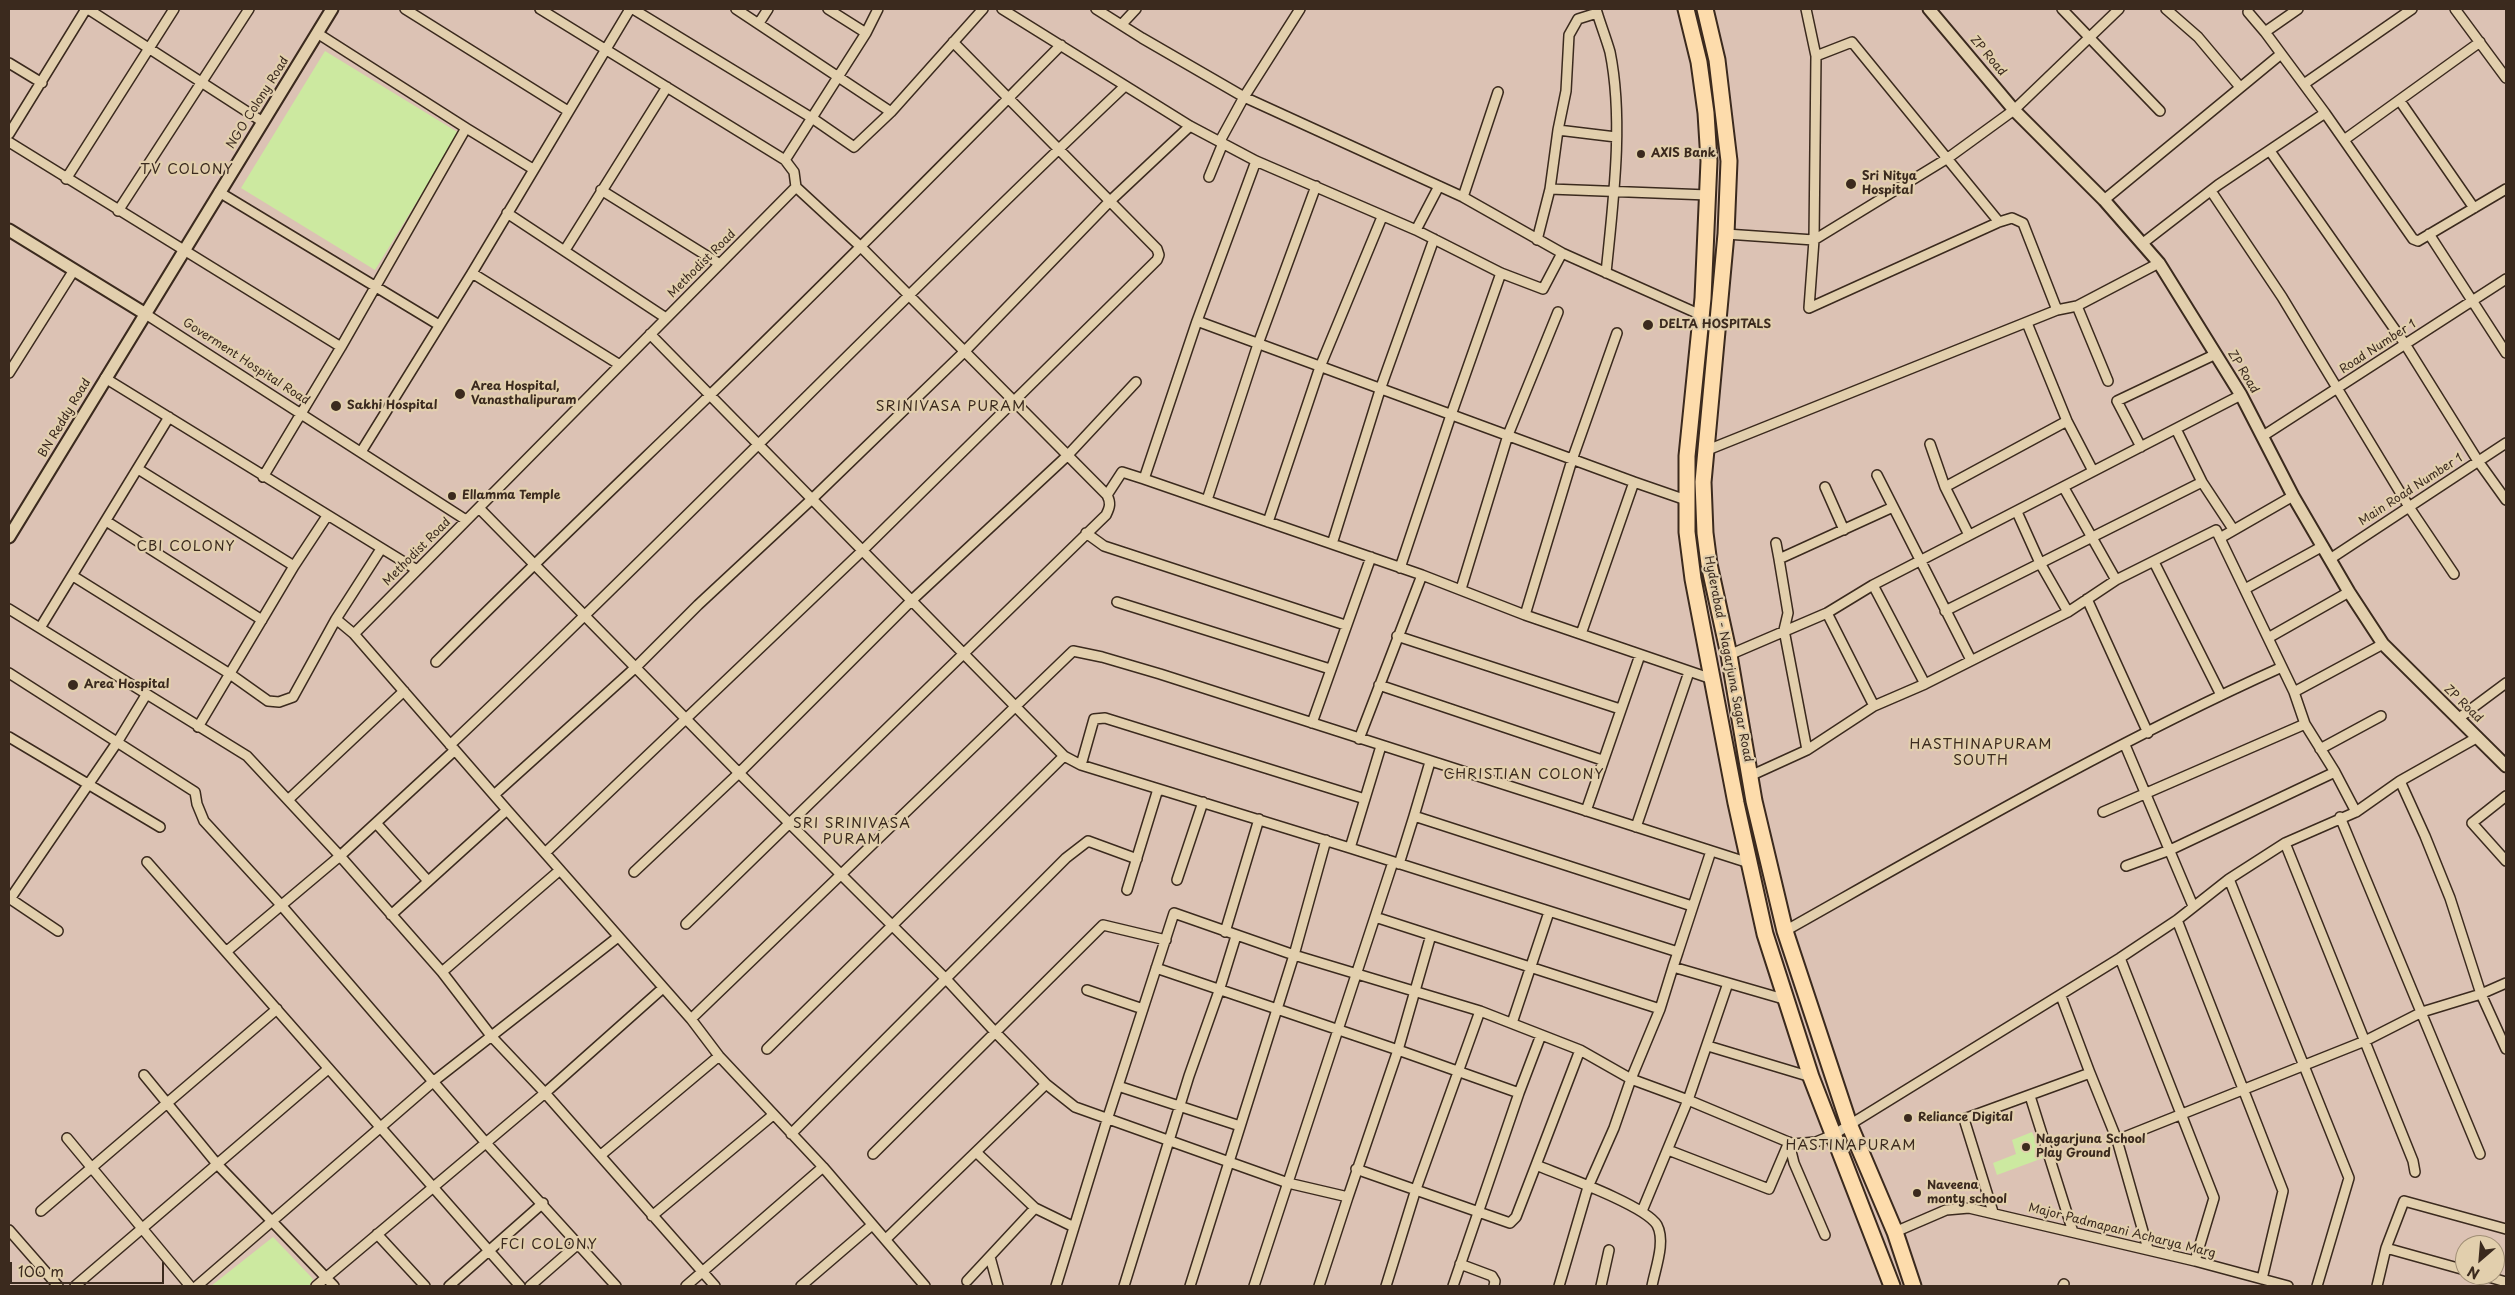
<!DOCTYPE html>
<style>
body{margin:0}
#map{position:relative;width:2515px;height:1295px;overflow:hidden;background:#dcc2b4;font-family:"Playpen Sans",sans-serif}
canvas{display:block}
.frame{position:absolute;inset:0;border:10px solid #3b2a1e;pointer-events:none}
.north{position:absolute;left:2455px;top:1235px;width:50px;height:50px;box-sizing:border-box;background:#e2cfad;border:1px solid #9f8d74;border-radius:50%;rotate:207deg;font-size:14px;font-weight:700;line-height:20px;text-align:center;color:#3b2a1e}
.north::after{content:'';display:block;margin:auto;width:18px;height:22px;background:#3b2a1e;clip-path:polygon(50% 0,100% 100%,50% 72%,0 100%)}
.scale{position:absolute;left:10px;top:1262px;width:154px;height:22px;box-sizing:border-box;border:2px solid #3b2a1e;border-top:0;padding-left:6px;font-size:15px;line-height:18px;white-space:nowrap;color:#3b2a1e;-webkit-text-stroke:4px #e2cfad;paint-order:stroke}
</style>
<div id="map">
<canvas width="2515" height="1295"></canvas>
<div class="frame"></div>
<div class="north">N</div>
<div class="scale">100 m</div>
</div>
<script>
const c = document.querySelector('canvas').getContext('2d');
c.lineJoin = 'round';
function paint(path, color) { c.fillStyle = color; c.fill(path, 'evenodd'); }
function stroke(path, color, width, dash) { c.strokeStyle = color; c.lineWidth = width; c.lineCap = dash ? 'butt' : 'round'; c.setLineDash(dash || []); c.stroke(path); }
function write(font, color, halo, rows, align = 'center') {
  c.font = font + ' "Playpen Sans",sans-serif'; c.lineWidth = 4.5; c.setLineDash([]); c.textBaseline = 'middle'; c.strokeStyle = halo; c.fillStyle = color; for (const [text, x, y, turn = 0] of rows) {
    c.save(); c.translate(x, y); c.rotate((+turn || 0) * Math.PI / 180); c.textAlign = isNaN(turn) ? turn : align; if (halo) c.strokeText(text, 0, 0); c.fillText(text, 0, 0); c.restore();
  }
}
const green = new Path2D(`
 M325 51 459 133 375 270 241 188Z
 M2032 1132 2043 1158 1997 1175 1993 1163 2016 1154 2012 1140Z
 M273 1237 313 1279 309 1286H211Z`);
const minor = new Path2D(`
 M88 9 263 122
 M405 9 568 111
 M540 9 785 160 794 172 796 187 861 247 1107 495C1111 503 1110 507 1106 515L686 924
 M633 9 812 118 854 147 891 112 983 9
 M736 9 891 112
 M828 9 866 33
 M1002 9 1190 126 1256 161 1416 230 1501 273 1543 289 1562 253
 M1096 9 1142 38 1244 97 1463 197 1562 253 1701 315
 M1596 9C1600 23 1606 38 1610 52 1624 121 1613 203 1606 273
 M1806 9 1816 56 1814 240 1809 308 1999 222 2012 218 2023 223 2057 310
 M2062 9 2160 111
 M2166 9 2198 37 2240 87
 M2298 9 2265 32 2325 113 2413 239 2418 241 2506 189
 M2455 9 2506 78
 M2248 12 2265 32
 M759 23 768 9
 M1122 24 1136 9
 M1816 56 1852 42 1999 222
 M9 63 42 83
 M2304 84 2412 9
 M2400 101 2474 208
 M466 128 533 169
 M1558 130 1616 137
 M9 134 86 9
 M2344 140 2480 42
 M1220 141 1244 97 1300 9
 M9 142 341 347 466 128 317 33
 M2270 151 2405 344 2478 461 2506 500
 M785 160 866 33 878 9
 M1256 161 1197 321 1144 479 1422 575 1525 615 1712 679
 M1209 177 1223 143
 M66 179 174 9
 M1550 189 1708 195
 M601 190 720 264
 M2211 191 2282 297 2409 507 2454 574
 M219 192 439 325
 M1463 197 1498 92
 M2104 200 2281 54
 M118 211 249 9
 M507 213 666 318
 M1416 230 1439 186
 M1726 234 1814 240 1948 158 2014 110 2119 9
 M2429 234 2506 353
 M1537 240 1550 189 1558 130 1566 91 1569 35 1578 19 1597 13
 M2143 243 2218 185 2325 113
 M565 250 667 87
 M472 273 620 365
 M2077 306 2108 381
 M144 313 466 520
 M1197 321 1634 482
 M2027 323 2067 421 2093 471
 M650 334 1064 756 1081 765 1350 848 1678 952 1673 967 1787 1000
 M9 373 74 270
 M105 378 417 570
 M2176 429 2202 482 2233 529
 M2263 436 2506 279
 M1930 444 1945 487 1969 535
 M2141 447 2117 401 2216 354
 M1705 451 2057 310 2077 306 2159 263
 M361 452 472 273 630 9
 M138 469 294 566
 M1877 475 1971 660
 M263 477 341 347
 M1825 487 1844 530
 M1945 487 2067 421
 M2064 488 2116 580
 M1107 495 1122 472 1144 479
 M1207 500 1258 344 1316 186
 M479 508 739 773 947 980 995 1032 1046 1084 1075 1107 1288 1183 1348 1197 1319 1286
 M2017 512 2040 563 2068 612
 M106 521 262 620
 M1268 522 1320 367 1382 217
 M1086 533 1104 546 1345 625
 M2220 538 2293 496
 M1776 543 1779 559 1893 507
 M1332 544 1381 387 1434 239
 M1779 559 1788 613 1784 630 1807 750
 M2330 559 2506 443
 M2154 562 2221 695
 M1400 568 1451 415 1501 273
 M73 576 230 674 268 701 279 702 293 697 336 619 381 549
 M1873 585 1925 684
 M1461 589 1508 435 1558 312
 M2245 589 2323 546
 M2087 599 2148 733
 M1117 602 1330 669
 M9 609 247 756 340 856 442 972 492 1037 545 1093 715 1286
 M1945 611 2202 482
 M1827 613 1874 706
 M1525 615 1572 460 1617 333
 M336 619 354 634 507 810
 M40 628 169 417
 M354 634 796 187
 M1581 634 1634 482 1686 500
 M1397 636 1620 709
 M2268 638 2349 592
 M1729 655 1827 613 1873 585 2241 395
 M436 662C526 571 619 483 711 394 829 280 945 162 1061 45
 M9 673 195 792 197 804 204 821 281 905 486 1143 616 1286
 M1379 685 1602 760
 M2294 692 2383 644
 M2459 718 2506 683
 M1312 723 1371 557
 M198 727 294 566 327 516
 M9 737 160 827
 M1359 739 1422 575
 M450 745C679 529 896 302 1125 86
 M2125 745 2193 906
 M2320 749 2381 716
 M1081 765 1094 719 1105 718 1365 799
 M1750 776 1807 750 1874 706 1925 684 2068 612 2116 580 2216 530 2294 692 2305 724 2335 772 2356 812
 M2400 781 2425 836 2450 898 2481 994 2506 1049
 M494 795 636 667 698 605 812 499 963 353 1109 202 1190 126
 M2506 796 2472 823 2506 861
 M289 799 404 691
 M1586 811 1640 655
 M2103 812 2305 724
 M1414 816 1430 762
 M2340 817 2480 1154
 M376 823 428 881
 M1636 827 1689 672
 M2285 843 2413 1161 2415 1172
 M1350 848 1381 746
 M545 853 691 1019 719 1056 823 1167 925 1286
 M147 862 520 1286
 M1399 864 1414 816 1692 906
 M2126 866 2170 850 2335 772
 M634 872 739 773 911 601 1067 456 1136 382
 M2229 879 2349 1178 2317 1286
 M1177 880 1203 802
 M1127 890 1158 789
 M9 898 58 931
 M10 899 118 741 146 695
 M391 915 507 810 545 853 862 551 1157 260 1159 255 1157 249 953 42
 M1375 917 1660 1009
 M2177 920 2283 1191 2262 1279
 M1785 931C1948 839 2111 744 2282 667
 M1225 932 1259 819
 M227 951 340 856 455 750
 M1678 952 1711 851
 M2120 958 2214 1198 2195 1261
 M1156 968 1398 1050 1431 935
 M442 972 560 870
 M1087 990 1143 1009
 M2061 996 2090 1073
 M691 1019 1073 651 1102 657 1160 674 1749 863
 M1512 1023 1549 912
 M1708 1046 1811 1077
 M767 1049 1064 756
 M1580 1050 1536 1165C1560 1175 1645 1205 1657 1225 1666 1242 1655 1269 1652 1286
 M144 1075 217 1164 334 1286
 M1118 1086 1240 1126
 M1519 1093 1541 1035
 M2030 1096 2073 1232
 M791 1134 1066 858 1088 841 1137 859
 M67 1138 190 1286
 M2117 1140 2365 1041 2422 1012 2481 994 2506 983
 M1793 1144 1791 1151 1794 1163 1825 1235
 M1668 1150 1769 1189 1789 1142
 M976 1152 1035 1208 1074 1227
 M873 1154 1103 925 1166 940
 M601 1155 719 1056
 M1356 1169 1510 1223 1516 1217 1536 1165
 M1348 1197 1398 1050 1519 1093 1453 1286
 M41 1211 277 1009
 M1642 1211 1688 1100 1728 983
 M1993 1212 1964 1119 2090 1073 2117 1140 2148 1249
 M652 1216 773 1115
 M9 1230 58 1286
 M1895 1232 1946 1210 1969 1208 2195 1261 2288 1286
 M377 1234 425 1286
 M886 1239 1046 1084
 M2386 1248 2465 1270
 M990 1257 998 1286
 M1460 1264 1492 1276 1495 1281 1494 1286
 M2482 1275 2506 1282
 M967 1281 1035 1208
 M75 1286 328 1069
 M197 1286 434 1081 618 937
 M316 1286 545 1093 663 988
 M449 1286 543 1203
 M530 1286 578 1244
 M686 1286 823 1167
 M801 1286 872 1225
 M1056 1286 1107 1120 1174 913 1294 955 1480 1011 1580 1050 1631 1079 1660 1009 1673 967
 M1124 1286 1189 1076 1219 991 1236 936
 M1190 1286 1294 955 1326 840
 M1254 1286 1393 862
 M1386 1286 1416 1189 1480 1011
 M1559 1286 1588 1187 1614 1128 1631 1079 1688 1100 1793 1144 1816 1142 1833 1135 2120 958 2177 920 2229 879 2285 843 2356 812 2400 781 2478 737
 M1601 1286 1609 1250
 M2063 1286 2064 1284
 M2377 1286 2386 1248 2404 1201 2506 1229`);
const tertiary = new Path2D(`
 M1929 9 2014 110 2104 200 2159 263 2241 395 2293 496 2349 592 2383 644 2506 766
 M9 230 144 313
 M9 537 332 9`);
const primary = new Path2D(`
 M1686 9 1699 62 1706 113 1709 161 1703 298 1687 456V532L1693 579 1736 803 1765 934 1811 1077 1892 1286
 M1705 9 1717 60 1729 161 1726 234 1703 482 1705 533 1709 564 1729 655 1754 801 1785 931 1849 1124 1895 1232 1913 1286`);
const markers = [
 [1641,154,5,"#3b2a1e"],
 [1851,184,6,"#3b2a1e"],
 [1648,325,6,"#3b2a1e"],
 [460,394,6,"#3b2a1e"],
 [336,406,6,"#3b2a1e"],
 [452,496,5,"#3b2a1e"],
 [73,685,6,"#3b2a1e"],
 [1908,1118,5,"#3b2a1e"],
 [2026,1147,5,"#3b2a1e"],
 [1917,1193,5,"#3b2a1e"]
];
const streetNames = [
 ["ZP Road",1988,56,50],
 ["NGO Colony Road",258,103,-58],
 ["Methodist Road",702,264,-45],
 ["Road Number 1",2378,347,-33],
 ["Goverment Hospital Road",246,362,33],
 ["ZP Road",2243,372,59],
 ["BN Reddy Road",65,418,-59],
 ["Main Road Number 1",2411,490,-33],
 ["Methodist Road",417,552,-45],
 ["Hyderabad - Nagarjuna Sagar Road",1728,659,79],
 ["ZP Road",2463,704,44],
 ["Major Padmapani Acharya Marg",2122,1231,14]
];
const poiNames = [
 ["AXIS Bank",1651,154],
 ["Sri Nitya",1862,177],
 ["Hospital",1862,191],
 ["DELTA HOSPITALS",1659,325],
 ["Area Hospital,",471,387],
 ["Vanasthalipuram",471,401],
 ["Sakhi Hospital",347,406],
 ["Ellamma Temple",462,496],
 ["Area Hospital",84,685],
 ["Reliance Digital",1918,1118],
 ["Nagarjuna School",2036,1140],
 ["Play Ground",2036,1154],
 ["Naveena",1927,1186],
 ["monty school",1927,1200]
];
const neighbourhoodNames = [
 ["TV COLONY",187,170],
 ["SRINIVASA PURAM",951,407],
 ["CBI COLONY",186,547],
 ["HASTHINAPURAM",1981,745],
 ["SOUTH",1981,761],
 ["CHRISTIAN COLONY",1524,775],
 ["SRI SRINIVASA",852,824],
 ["PURAM",852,840],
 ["HASTINAPURAM",1851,1146],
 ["FCI COLONY",549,1245]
];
paint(green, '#cce9a0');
stroke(minor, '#3b2a1e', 12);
stroke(tertiary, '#3b2a1e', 15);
stroke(primary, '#3b2a1e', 19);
stroke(minor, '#e2cfad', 9);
stroke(tertiary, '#e2cfad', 11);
stroke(primary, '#fddcac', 15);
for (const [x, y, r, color] of markers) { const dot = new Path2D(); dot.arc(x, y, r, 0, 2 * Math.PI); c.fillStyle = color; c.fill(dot); stroke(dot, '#e2cfad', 2); }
write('12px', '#3b2a1e', '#e2cfad', streetNames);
write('bold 12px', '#3b2a1e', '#e2cfad', poiNames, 'left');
c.letterSpacing = '1px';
write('14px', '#3b2a1e', '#e2cfad', neighbourhoodNames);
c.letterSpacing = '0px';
</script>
